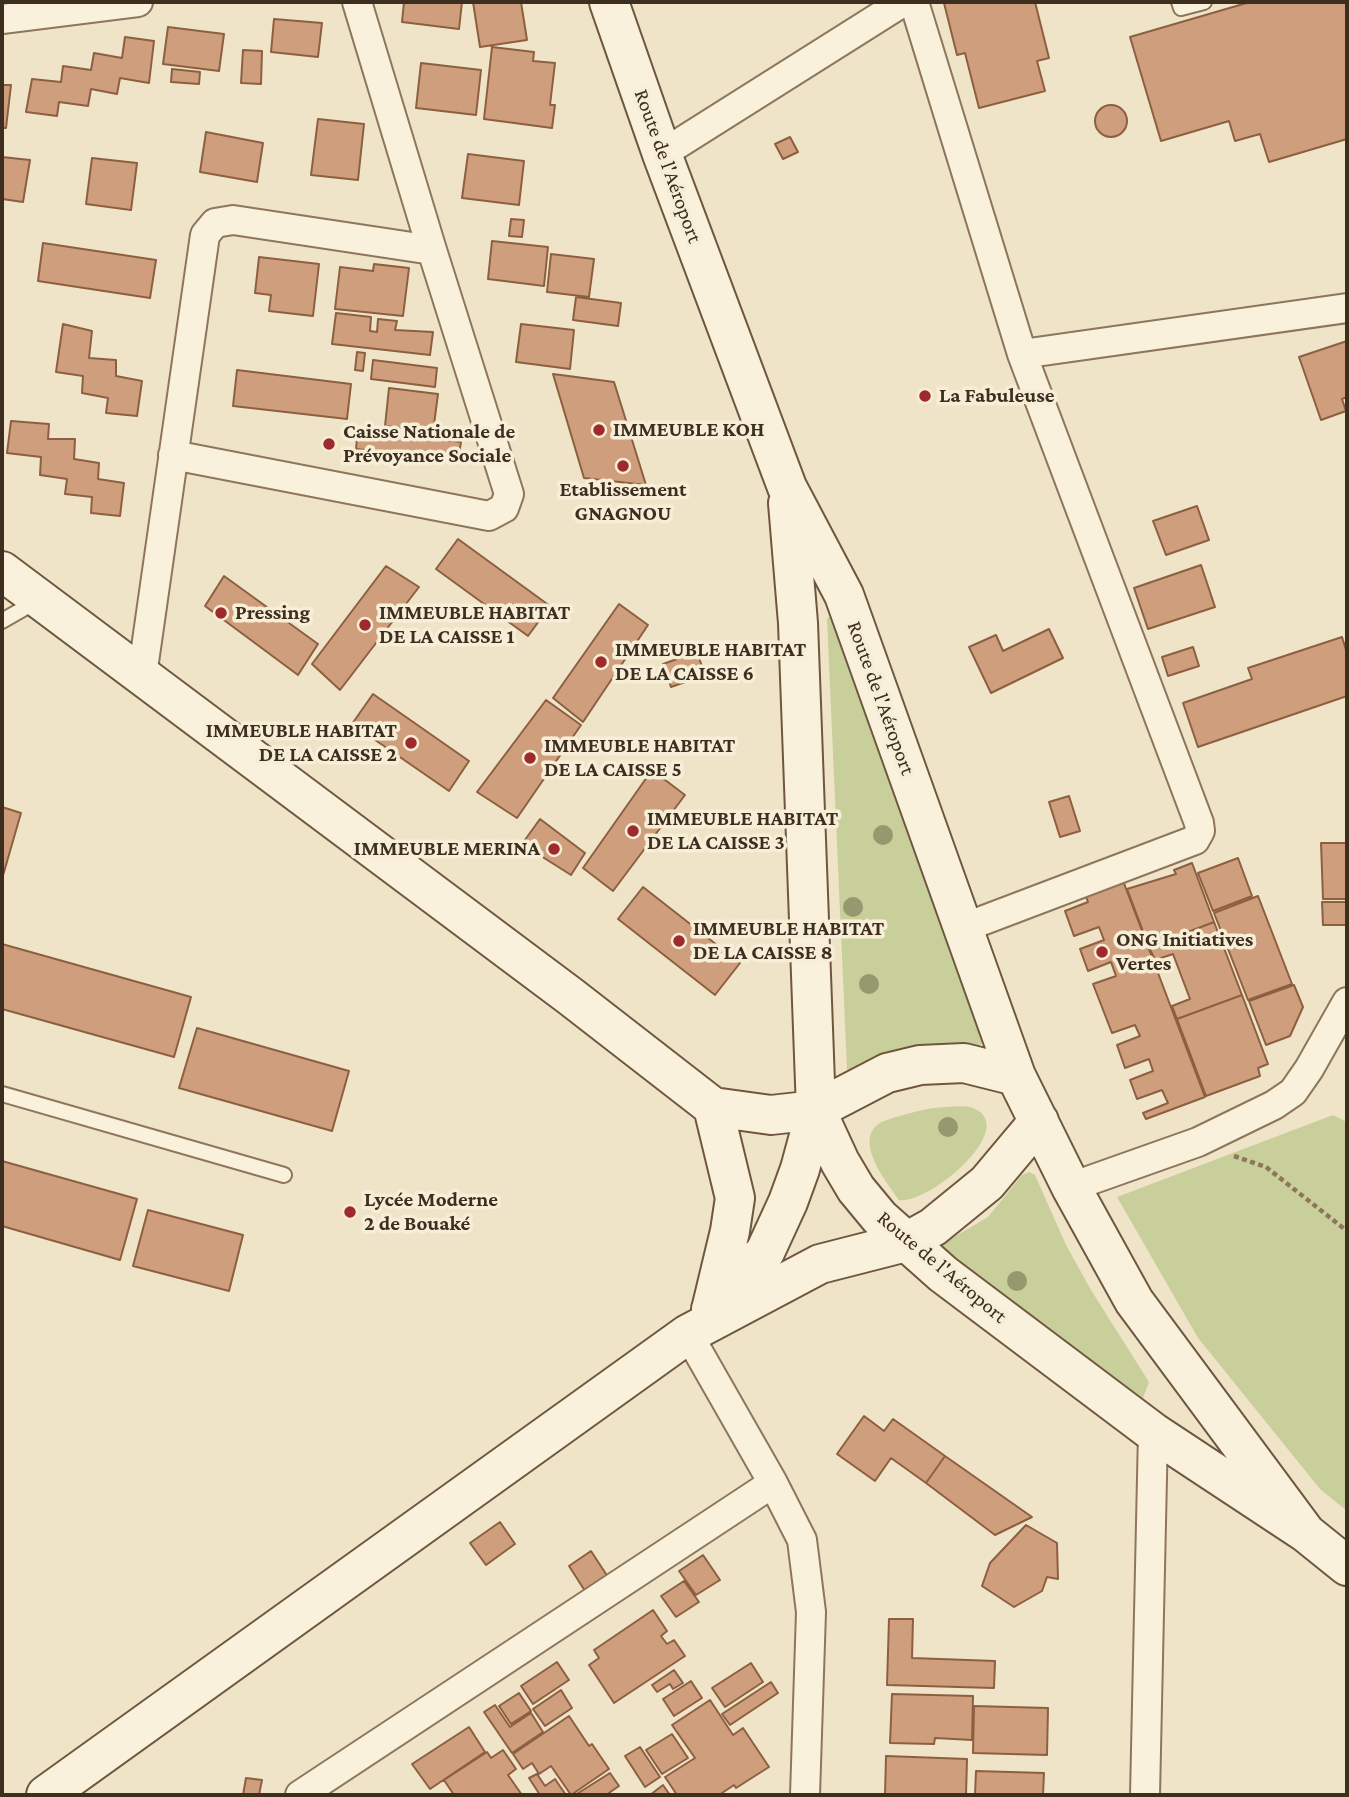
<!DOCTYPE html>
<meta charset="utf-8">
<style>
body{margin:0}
#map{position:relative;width:1349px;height:1797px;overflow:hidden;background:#f0e4c8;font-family:"Crimson Pro",serif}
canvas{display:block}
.frame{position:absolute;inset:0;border:4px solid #3d2e20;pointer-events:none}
</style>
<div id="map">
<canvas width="1349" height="1797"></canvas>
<div class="frame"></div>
</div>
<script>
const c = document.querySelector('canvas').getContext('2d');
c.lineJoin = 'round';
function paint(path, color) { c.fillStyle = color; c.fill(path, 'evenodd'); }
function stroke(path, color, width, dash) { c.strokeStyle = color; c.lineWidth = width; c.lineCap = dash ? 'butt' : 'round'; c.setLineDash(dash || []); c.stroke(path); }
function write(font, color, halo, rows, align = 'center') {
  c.font = font + ' "Crimson Pro",serif'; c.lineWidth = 7; c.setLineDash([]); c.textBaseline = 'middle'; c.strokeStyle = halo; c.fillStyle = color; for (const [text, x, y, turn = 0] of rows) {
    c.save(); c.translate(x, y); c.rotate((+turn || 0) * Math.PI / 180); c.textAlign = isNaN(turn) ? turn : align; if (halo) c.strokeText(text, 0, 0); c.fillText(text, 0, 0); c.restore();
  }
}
const green = new Path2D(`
 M832 614 983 1040 981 1045 914 1058 853 1078 847 1069 827 619Z
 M945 1107C954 1107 965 1105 973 1108 1021 1127 929 1205 899 1200 888 1184 856 1145 876 1126 881 1121 890 1119 896 1117 913 1112 928 1108 945 1107Z
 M1333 1115 1347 1122V1511L1320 1489 1198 1338 1117 1197Z
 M1029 1172 1035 1175 1066 1245 1091 1290 1149 1382 1143 1398 937 1247 988 1217 1022 1175Z`);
const building = new Path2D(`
 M404 2H462L459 29 402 22Z
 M473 2H521L527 40 480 47Z
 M948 2H1035L1049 58 1037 61 1045 91 979 108 965 53 957 55 944 3Z
 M1250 2H1347V139L1269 162 1260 134 1235 141 1229 121 1161 141 1130 37Z
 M274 19 322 23 318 57 271 52Z
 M168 27 224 34 219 71 163 64Z
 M125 37 154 41 149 83 120 78 117 94 91 89 88 106 59 102 57 116 26 112 32 79 61 82 63 66 91 70 94 53 122 58Z
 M492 47 534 52 533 61 555 63 550 105H555L552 128 484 119Z
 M243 50 262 51 261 84 241 83Z
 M421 63 481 70 476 115 416 108Z
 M172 69 200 72 199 84 171 82Z
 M2 85H11L6 128H2Z
 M1095 121a16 16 0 1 1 32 0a16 16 0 1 1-32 0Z
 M318 119 364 124 358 180 311 175Z
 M206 132 263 143 257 182 200 172Z
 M790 137 798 152 783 159 775 144Z
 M468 154 524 161 519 205 462 198Z
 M2 157 30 160 23 202 2 199Z
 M92 158 137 163 131 210 86 204Z
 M511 219 524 220 522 237 509 236Z
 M492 241 548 247 544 286 488 279Z
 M43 243 156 260 150 298 38 281Z
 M551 254 594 259 589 297 547 292Z
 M259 257 319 264 313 316 269 311 271 295 255 293Z
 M374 264 409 268 403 316 335 309 340 267 373 271Z
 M576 297 621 303 618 326 573 320Z
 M336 313 371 317 370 331 377 332 378 319 397 321 395 330 433 332 430 355 332 344Z
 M63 324 92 331 89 358 116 360V376L142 381 137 416 106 413 108 398 82 393 83 376 56 372Z
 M521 324 574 330 570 369 516 362Z
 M1347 341V397L1342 399 1346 411 1321 420 1299 357Z
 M357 352 365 353 363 371 355 370Z
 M373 360 437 368 435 387 371 379Z
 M237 370 351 384 347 419 233 406Z
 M553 374 614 382 646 485 584 478Z
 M389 388 438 394 433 432 385 426Z
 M11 421 49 424 48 439H75L74 459 99 463 98 479 124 483 120 516 91 513 92 497 65 494 67 479 40 475 41 457 7 453Z
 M358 429 461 442 458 460 356 449Z
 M1197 506 1209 540 1166 555 1153 521Z
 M458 539 550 606 528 636 436 569Z
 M1201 565 1215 607 1148 629 1134 588Z
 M386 566 419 587 340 690 312 664Z
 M224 576 318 644 298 675 205 606Z
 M619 604 648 625 583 722 553 698Z
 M1049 629 1063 658 991 693 969 647 996 635 1003 651Z
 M1342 637 1347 653V696L1198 747 1183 703 1252 679 1248 668Z
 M1193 647 1199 666 1168 676 1162 657Z
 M697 652 705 675 671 687 663 664Z
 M373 694 469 761 449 791 352 724Z
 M546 700 581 725 517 818 477 792Z
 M652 770 685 795 613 891 583 868Z
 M1069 796 1080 831 1060 837 1049 802Z
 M2 807 21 813 2 879Z
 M540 819 585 853 571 875 522 844Z
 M1321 843H1347V899H1323Z
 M1238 858 1252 896 1213 911 1198 873Z
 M1192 863 1214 922 1149 947 1127 889 1176 874 1174 870Z
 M1122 878 1205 1097 1146 1119 1143 1113 1168 1103 1162 1090 1137 1099 1130 1080 1153 1071 1149 1059 1125 1068 1117 1045 1140 1036 1135 1025 1112 1033 1093 984 1116 976 1111 962 1088 971 1080 949 1104 940 1099 927 1074 936 1065 911 1088 902 1084 892Z
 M643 887 740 963 715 995 618 919Z
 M1258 896 1292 984 1248 1000 1214 913Z
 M1322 902H1347V925H1323Z
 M1214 922 1242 995 1177 1019 1172 1006 1190 999 1173 954 1155 960 1149 947Z
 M2 944 191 997 174 1057 2 1009Z
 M1294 985 1303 1007 1290 1036 1266 1045 1249 1001Z
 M1242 995 1268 1064 1258 1068 1260 1076 1206 1096 1177 1019Z
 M197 1028 349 1071 332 1131 179 1088Z
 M2 1161 137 1199 120 1260 2 1226Z
 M148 1210 243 1235 229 1291 133 1266Z
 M864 1416 884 1431 893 1419 945 1456 926 1483 891 1458 875 1481 837 1454Z
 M945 1456 1032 1517 995 1535 926 1483Z
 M500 1522 515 1544 486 1565 470 1543Z
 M1026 1525 1057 1543 1058 1579 1047 1577 1042 1591 1014 1607 982 1586 990 1563Z
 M591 1551 608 1577 585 1591 569 1566Z
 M703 1555 720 1580 696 1595 679 1571Z
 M684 1581 699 1602 676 1617 661 1596Z
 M653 1610 667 1631 661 1636 667 1644 674 1640 685 1656 614 1703 589 1665 599 1658 594 1650Z
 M889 1619H913L912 1658 995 1661 994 1688 887 1685Z
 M557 1662 569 1680 533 1704 521 1686Z
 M751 1663 763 1682 725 1707 712 1688Z
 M674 1670 683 1683 673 1689 670 1684 657 1692 652 1685Z
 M691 1681 702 1698 674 1716 663 1699Z
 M771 1682 778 1693 730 1725 722 1714Z
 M561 1690 572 1708 545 1726 533 1709Z
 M519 1693 531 1711 511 1724 499 1706Z
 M892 1694 973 1696 972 1740 935 1738 934 1744 890 1743Z
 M710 1700 733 1735 743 1728 769 1767 736 1788 734 1785 719 1795H677L665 1777 695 1758 672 1725Z
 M495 1705 510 1727 531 1713 543 1732 512 1753 484 1712Z
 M974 1706 1048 1708 1047 1755 973 1753Z
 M569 1716 589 1746 592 1744 609 1769 571 1795 551 1766 539 1774 532 1763 523 1769 513 1754Z
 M469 1727 485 1752 430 1789 412 1764Z
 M672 1734 688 1758 662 1774 646 1750Z
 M640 1747 660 1777 645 1787 625 1756Z
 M503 1750 516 1769 508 1775 522 1795H454L444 1780 487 1752 491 1758Z
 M886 1756 967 1759 966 1795H885Z
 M976 1771 1044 1773 1043 1795H975Z
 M610 1773 619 1786 606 1795H575Z
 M537 1774 545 1786 555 1779 566 1795H540L529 1778Z
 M246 1778 262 1780 259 1795H243Z
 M663 1785 670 1795H650Z`);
const path = new Path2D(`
 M1234 1156 1266 1167 1347 1231`);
const lane = new Path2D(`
 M1179 2 1181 8 1204 2
 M2 621 37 601
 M2 1094 284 1175`);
const street = new Path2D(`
 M914 2 1022 354 1199 823 1200 831 1195 840 963 928
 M2 19 138 2
 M662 154 903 2
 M1022 354 1347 308
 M173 455 489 516 504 508 509 494 432 250 357 2
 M142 676 205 235 215 223 233 220 432 250
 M1071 1187 1198 1142 1274 1105 1293 1092 1309 1069 1347 1002
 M688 1334 773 1483 802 1540 811 1612 805 1795
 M300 1795 773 1483
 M1145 1795 1153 1432`);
const secondary = new Path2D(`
 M609 2 662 154 787 487 844 595 1016 1076 1071 1187 1134 1301 1306 1533
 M788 503 798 623 816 1110 840 1162 856 1189 880 1218 943 1274 1153 1432 1306 1533 1347 1566
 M2 571 570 996 713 1107 771 1115 816 1110 887 1073 920 1065 964 1063 1016 1076
 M712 1306 730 1231 735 1198 713 1107
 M711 1309 765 1252 788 1202 800 1169 816 1110
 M46 1795 688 1334 820 1264 906 1242 933 1227 987 1183 1039 1121`);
const trees = [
 [883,835],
 [853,907],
 [869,984],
 [948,1127],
 [1017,1281]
];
const markers = [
 [925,396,7,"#9e2a2b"],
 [599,430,7,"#9e2a2b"],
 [329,444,7,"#9e2a2b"],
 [623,466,7,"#9e2a2b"],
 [221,613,7,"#9e2a2b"],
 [365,625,7,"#9e2a2b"],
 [601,662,7,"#9e2a2b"],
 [411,743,7,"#9e2a2b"],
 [530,758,7,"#9e2a2b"],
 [633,831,7,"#9e2a2b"],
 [554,849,7,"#9e2a2b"],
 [679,941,7,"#9e2a2b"],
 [1102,952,7,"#9e2a2b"],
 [350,1212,7,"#9e2a2b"]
];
const streetNames = [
 ["Route de l'Aéroport",668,166,70],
 ["Route de l'Aéroport",881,698,70],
 ["Route de l'Aéroport",942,1267,40]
];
const poiNames = [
 ["La Fabuleuse",939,396],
 ["IMMEUBLE KOH",613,430],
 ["Caisse Nationale de",343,432],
 ["Prévoyance Sociale",343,456],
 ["Etablissement",623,490,"center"],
 ["GNAGNOU",623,514,"center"],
 ["Pressing",235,613],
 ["IMMEUBLE HABITAT",379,613],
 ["DE LA CAISSE 1",379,637],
 ["IMMEUBLE HABITAT",615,650],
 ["DE LA CAISSE 6",615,674],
 ["IMMEUBLE HABITAT",397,731,"right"],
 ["DE LA CAISSE 2",397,755,"right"],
 ["IMMEUBLE HABITAT",544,746],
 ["DE LA CAISSE 5",544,770],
 ["IMMEUBLE HABITAT",647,819],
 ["DE LA CAISSE 3",647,843],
 ["IMMEUBLE MERINA",540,849,"right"],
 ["IMMEUBLE HABITAT",693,929],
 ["DE LA CAISSE 8",693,953],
 ["ONG Initiatives",1116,940],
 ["Vertes",1116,964],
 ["Lycée Moderne",364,1200],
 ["2 de Bouaké",364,1224]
];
paint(green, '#c9cf9b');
paint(building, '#cf9f7d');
stroke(building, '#8d5f41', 2);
stroke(lane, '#8d765c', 18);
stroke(street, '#8d765c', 32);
stroke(secondary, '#6f573f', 42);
stroke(path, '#8d765c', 4.5, [5, 3.5]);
stroke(lane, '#faf1dc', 14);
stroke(street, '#faf1dc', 28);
stroke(secondary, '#faf1dc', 38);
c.fillStyle = '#96986f';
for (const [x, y] of trees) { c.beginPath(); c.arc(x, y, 10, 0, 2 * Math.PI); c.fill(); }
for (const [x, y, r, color] of markers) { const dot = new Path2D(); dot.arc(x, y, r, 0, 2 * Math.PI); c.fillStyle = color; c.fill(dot); stroke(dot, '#f7eed8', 2.5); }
write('21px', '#3d2e20', '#f7eed8', streetNames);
write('bold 21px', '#3d2e20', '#f7eed8', poiNames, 'left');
</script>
